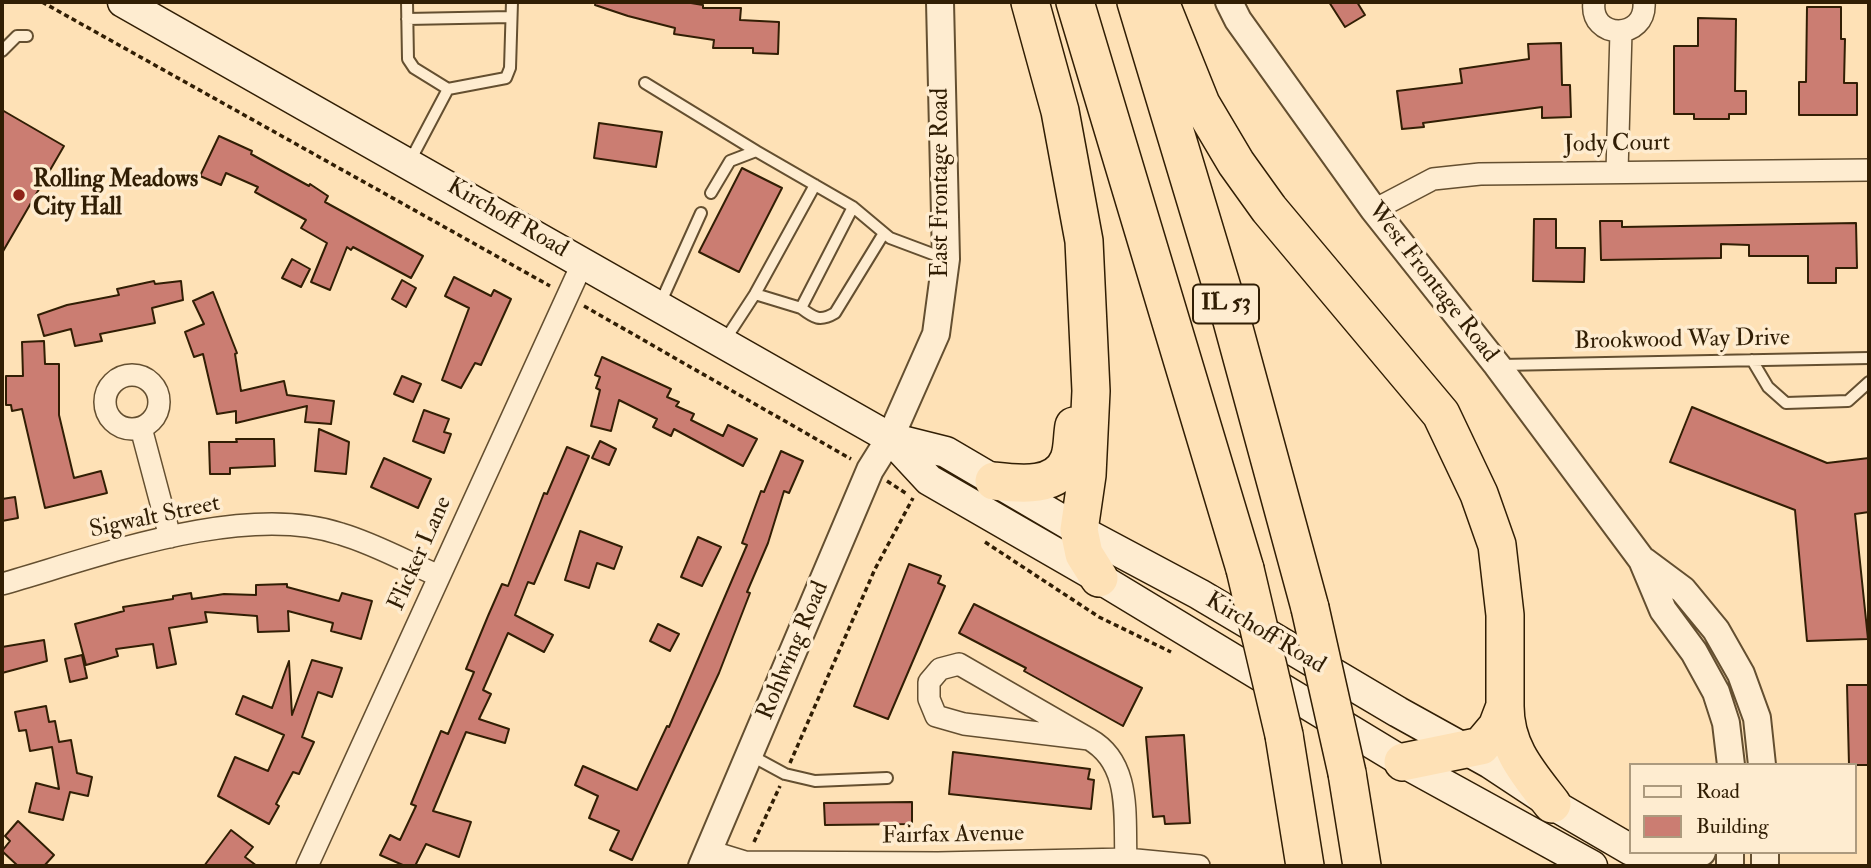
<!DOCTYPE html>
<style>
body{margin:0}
#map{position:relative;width:1871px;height:868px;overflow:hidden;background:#fee1b6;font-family:"IM FELL Double Pica",serif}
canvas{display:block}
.frame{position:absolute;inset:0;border:4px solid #311e04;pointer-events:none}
.legend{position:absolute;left:1629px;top:763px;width:228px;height:91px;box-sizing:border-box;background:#feecd0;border:2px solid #ac9a7e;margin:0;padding:9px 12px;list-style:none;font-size:21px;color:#311e04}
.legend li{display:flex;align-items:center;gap:14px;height:35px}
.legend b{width:35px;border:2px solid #ac9a7e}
</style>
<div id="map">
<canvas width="1871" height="868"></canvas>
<div class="frame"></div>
<ul class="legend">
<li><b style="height:9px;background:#feecd0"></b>Road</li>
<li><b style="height:19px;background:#cb7d72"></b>Building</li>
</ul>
</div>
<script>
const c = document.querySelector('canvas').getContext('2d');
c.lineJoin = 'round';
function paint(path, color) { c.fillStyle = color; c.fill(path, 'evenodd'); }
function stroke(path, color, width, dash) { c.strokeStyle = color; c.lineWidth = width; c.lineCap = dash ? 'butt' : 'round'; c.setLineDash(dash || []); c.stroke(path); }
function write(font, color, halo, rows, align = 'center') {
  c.font = font + ' "IM FELL Double Pica",serif'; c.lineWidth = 7; c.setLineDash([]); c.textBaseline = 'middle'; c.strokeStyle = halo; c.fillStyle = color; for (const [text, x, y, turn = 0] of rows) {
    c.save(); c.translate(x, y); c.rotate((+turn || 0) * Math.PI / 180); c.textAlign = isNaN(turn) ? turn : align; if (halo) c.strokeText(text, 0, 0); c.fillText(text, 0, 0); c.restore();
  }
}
const building = new Path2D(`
 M596 2H685L703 5V8H741L740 20 779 22 778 54 753 53V48H713L714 40 674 34 675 28 628 16 595 5Z
 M1329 2H1357L1365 15 1345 27Z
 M1807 7H1841V39H1845L1844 83H1857V115H1799V82H1806Z
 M1698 18 1736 19 1735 91H1746V114H1729V119H1694V114H1674V46H1698Z
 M1561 43 1562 85H1570L1571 117 1542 118V107L1423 123 1424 127 1402 129 1397 91 1462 83 1460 69 1529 59 1528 44Z
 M2 110 64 146 2 253Z
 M599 123 662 132 656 167 594 158Z
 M219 136 252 151 251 154 309 186 310 184 328 196 325 202 423 256 411 278 353 247 351 250 347 247 330 290 311 282 327 243 301 228 306 220 255 192 258 187 226 173 221 185 200 176Z
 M742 168 782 188 739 272 699 252Z
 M1534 219H1556V248H1585L1584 282 1533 281Z
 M1600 221H1622V227L1856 223 1857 268H1836V283H1808V256H1749V245L1721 244V258L1601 260Z
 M292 259 310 269 301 287 282 278Z
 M454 277 491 296 494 290 511 299 481 365 475 363 461 388 442 380 469 308 445 296Z
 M402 280 416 288 406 307 392 299Z
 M154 281 155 284 181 281 183 300 152 308 155 323 100 334 102 341 75 346 71 329 44 336 38 315 67 305 119 295 117 289Z
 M213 292 237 353 235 354 241 391 284 381 287 395 334 401 331 424 305 422 307 406 236 423V411L217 414 203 354 194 357 185 332 204 324 193 301Z
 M44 341 45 364H59V415L74 478 101 471 107 493 45 508 22 409 12 411 11 405H6V376H23L22 342Z
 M602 357 671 389 667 397 679 402 676 406 694 414 691 420 723 436 728 425 757 439 743 466 674 429 671 436 653 427 657 419 619 400 611 431 591 426 600 390 596 388 600 377 595 375Z
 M402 376 421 384 413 402 394 394Z
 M1692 407 1827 463 1869 458V512L1855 514 1868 639 1807 641 1795 510 1670 462Z
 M424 410 449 419 444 432 451 434 444 453 413 441Z
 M319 429 349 442 346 474 315 471Z
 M236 439H274L275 466 230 468V474H210L209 442H237Z
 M600 441 616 449 609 465 592 458Z
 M567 447 589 456 534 584 528 582 515 615 553 635 544 652 508 633 483 690 491 694 479 719 509 729 505 743 466 732 433 811 471 822 459 857 426 844 415 866H405L380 855 390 835 400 840 416 806 411 804 441 731 448 734 474 672 466 669 488 616 502 584 508 586 544 493 547 494Z
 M781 451 803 461 789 493 784 491 768 543 747 592 750 593 719 673 632 860 610 850 619 831 589 818 598 796 575 785 583 766 637 790 667 726 669 727 747 545 742 543 761 491 764 492Z
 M384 458 431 479 418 508 371 487Z
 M15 497 18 518 2 521V499Z
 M580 531 622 547 614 569 597 563 589 588 565 580Z
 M698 537 721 547 702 586 681 577Z
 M909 564 941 576 938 583 945 586 888 719 854 706Z
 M287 584V587L339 601 342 593 372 601 361 639 331 631 333 623 288 611 289 631 258 632 257 616 205 612 207 622 169 628 176 664 157 668 153 644 116 649 118 656 86 665 75 624 124 611 123 607 173 599V596L191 593 192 599 224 594 256 595V585Z
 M974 604 1142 688 1123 726 1024 671 1026 668 959 633Z
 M658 624 679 634 670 651 650 641Z
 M44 640 47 661 2 673V647Z
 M82 655 87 678 70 682 65 659Z
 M312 660 342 668 332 697 318 692 302 737 314 742 299 774 293 772 276 804 279 806 269 824 218 796 235 757 268 771 284 735 236 714 243 696 272 708 289 661 292 715Z
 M1847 685H1869V765H1849Z
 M46 706 49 722 55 721 59 742 71 740 77 773 92 777 88 796 70 792 63 820 29 812 36 783 59 789 52 747 30 751 26 730 19 731 15 712Z
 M1184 735 1190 823 1165 824 1164 816 1153 817 1146 737Z
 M953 752 1090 769 1088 779 1094 780 1091 809 949 794Z
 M912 802V824L825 825 824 803Z
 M18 821 54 855 44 866H18L2 851 10 841 5 836Z
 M231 830 253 847 245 857 257 866H204Z`);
const path = new Path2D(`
 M42 2 550 286
 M584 306 851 459
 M887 481 907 494
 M985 542 1099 617 1171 652
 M790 763 875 569 913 498
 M754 842 780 786`);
const service = new Path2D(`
 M407 2 408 59 414 68 448 89
 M407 19 511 17
 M2 51 17 36H27
 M645 83 756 151
 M410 161 448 89 506 78 510 68 512 2
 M711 193 730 161 756 151 853 207 890 238 946 259
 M853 207 801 308C814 318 820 322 835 313L884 233
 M755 294 801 308
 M659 306 701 213
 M725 340 755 294 815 185
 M1752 360 1768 387 1786 403 1848 401 1869 382
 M1501 365 1869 358
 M750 755 785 774 815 781 887 778`);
const minor = new Path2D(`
 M1594 2C1589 40 1647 41 1644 2
 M1617 171 1621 32
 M1374 210 1433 179 1480 174 1869 170
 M105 402a27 27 0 1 1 54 0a27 27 0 1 1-54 0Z
 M141 428 170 537
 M2 584C97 557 244 501 341 534 375 544 407 562 439 576
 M1089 739 964 724 936 716 929 699V682L940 669 959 664 1089 739C1132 763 1124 816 1126 859
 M709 851 745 862 938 863 1126 859 1199 866
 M307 866 583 262`);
const tertiary = new Path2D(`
 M1229 2 1238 20 1374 210 1497 365 1642 560 1663 610 1694 652 1716 692 1726 723 1731 765
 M1644 561 1683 590 1716 630 1741 674 1757 718 1762 765
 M1660 852 1680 859 1702 852
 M1765 852V866
 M702 866 870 470 890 438 936 334 946 259 940 2
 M1730 866V852`);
const secondary = new Path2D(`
 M123 2 890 438 946 452 1079 530 1199 594 1398 712 1490 763 1552 804 1631 850
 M890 438 929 480 1099 578 1403 762 1592 866
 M1635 852 1663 866`);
const motorway = new Path2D(`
 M1030 2 1060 111 1084 241 1091 391 1087 475 1079 530 1084 554 1099 578
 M1075 2 1245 569
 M1136 2 1232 321 1310 608
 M1160 2 1201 104 1236 163 1269 209 1441 414 1479 494 1497 545 1505 615V706L1497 727 1481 746 1403 762
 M994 481C1019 484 1058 489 1069 459 1073 449 1072 436 1074 426
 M1505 706C1505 748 1528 773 1552 804
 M1284 735 1305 866
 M1347 773 1362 866`);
const motorwayBridge = new Path2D(`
 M1245 569 1284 735
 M1310 608 1347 773`);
const markers = [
 [19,195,7,"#8f2418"]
];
const shields = [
 [1226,304,66]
];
const shieldNames = [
 ["IL 53",1226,304]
];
const streetNames = [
 ["Jody Court",1617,145,-1],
 ["East Frontage Road",942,183,-90],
 ["Kirchoff Road",507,219,30],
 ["West Frontage Road",1432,283,52],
 ["Brookwood Way Drive",1682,341,-1],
 ["Sigwalt Street",155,518,-12],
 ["Flicker Lane",421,554,-66],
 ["Kirchoff Road",1265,634,31],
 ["Rohlwing Road",794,651,-67],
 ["Fairfax Avenue",953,836,-1]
];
const poiNames = [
 ["Rolling Meadows",33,181],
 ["City Hall",33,209]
];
paint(building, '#cb7d72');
stroke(building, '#311e04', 2);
stroke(service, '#644f30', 14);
stroke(minor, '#644f30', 24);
stroke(tertiary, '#644f30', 30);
stroke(secondary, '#311e04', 33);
stroke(motorway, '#311e04', 40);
stroke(path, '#311e04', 3.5, [5, 3.5]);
stroke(service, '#feecd0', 10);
stroke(minor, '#feecd0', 21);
stroke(tertiary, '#feecd0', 26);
stroke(secondary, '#feecd0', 30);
stroke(motorway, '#fee1b6', 37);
stroke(motorwayBridge, '#311e04', 40, []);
stroke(motorwayBridge, '#fee1b6', 37);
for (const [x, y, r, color] of markers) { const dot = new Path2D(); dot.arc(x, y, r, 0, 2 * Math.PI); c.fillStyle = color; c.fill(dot); stroke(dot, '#feecd0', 2.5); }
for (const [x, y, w] of shields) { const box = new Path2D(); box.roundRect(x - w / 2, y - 19.5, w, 39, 5); c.fillStyle = '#feecd0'; c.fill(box); stroke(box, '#311e04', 2); }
write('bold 23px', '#311e04', null, shieldNames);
write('24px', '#311e04', '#feecd0', streetNames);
write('bold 24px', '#311e04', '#feecd0', poiNames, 'left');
</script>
